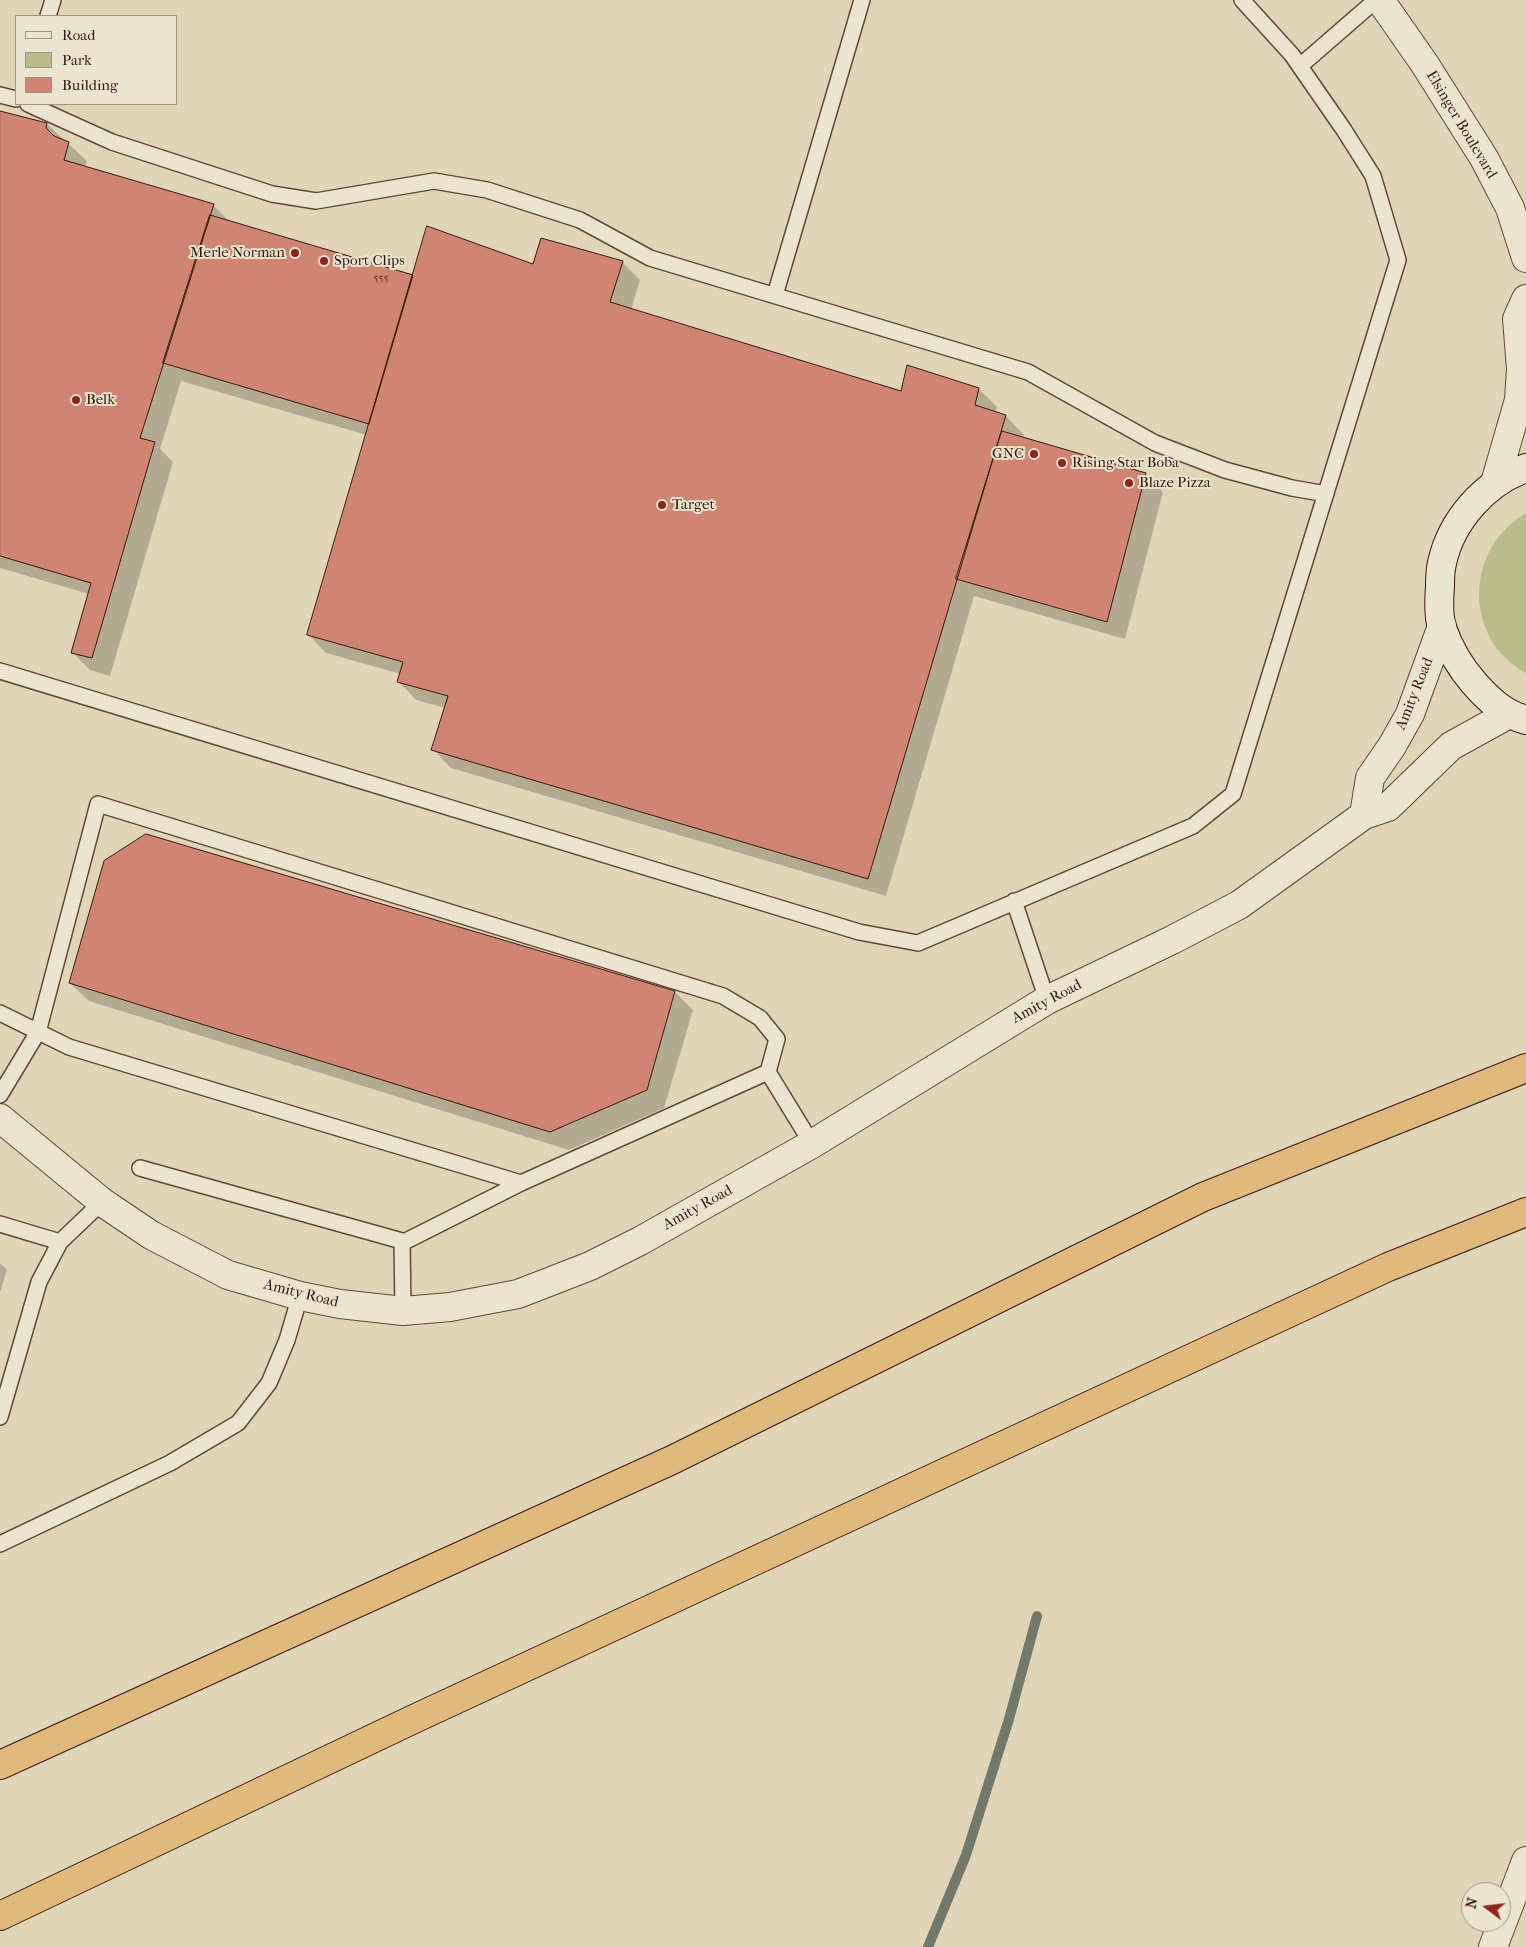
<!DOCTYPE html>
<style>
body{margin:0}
#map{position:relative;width:1526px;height:1947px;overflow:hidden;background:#e0d5b7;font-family:"IM FELL French Canon",serif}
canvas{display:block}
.legend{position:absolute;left:15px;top:15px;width:162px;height:90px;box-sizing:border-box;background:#ebe4d0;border:1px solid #a39280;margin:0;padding:6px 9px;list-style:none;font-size:15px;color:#381807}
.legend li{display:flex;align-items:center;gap:10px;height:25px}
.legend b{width:25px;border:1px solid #a39280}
.north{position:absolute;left:1461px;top:1882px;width:50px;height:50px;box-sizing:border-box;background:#ebe4d0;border:1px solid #a39280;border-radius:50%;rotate:285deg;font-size:14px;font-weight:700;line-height:20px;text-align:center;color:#381807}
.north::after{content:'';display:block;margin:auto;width:18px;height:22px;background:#8f2418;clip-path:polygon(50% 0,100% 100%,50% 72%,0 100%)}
</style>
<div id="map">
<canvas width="1526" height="1947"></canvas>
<ul class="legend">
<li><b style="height:6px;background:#ebe4d0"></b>Road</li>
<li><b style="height:14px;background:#b7bc8b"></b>Park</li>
<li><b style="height:14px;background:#cf8572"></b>Building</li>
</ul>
<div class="north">N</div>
</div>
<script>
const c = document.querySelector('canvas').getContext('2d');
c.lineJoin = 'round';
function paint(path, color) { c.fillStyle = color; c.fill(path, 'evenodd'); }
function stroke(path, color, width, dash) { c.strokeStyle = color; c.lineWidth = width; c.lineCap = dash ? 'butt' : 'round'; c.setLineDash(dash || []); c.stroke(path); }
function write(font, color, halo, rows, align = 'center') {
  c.font = font + ' "IM FELL French Canon",serif'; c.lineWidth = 4; c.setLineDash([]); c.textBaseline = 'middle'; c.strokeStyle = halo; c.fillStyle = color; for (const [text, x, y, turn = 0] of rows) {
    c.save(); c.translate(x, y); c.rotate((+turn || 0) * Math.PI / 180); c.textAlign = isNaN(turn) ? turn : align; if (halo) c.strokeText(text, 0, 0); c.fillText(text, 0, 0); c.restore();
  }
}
const green = new Path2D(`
 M1526 513V674C1515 666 1503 658 1495 646 1465 600 1479 541 1526 513Z`);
const shadow = new Path2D(`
 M0 112 47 124 87 161 85 167 213 205 230 222 413 276 534 265 622 262 640 280 631 310 902 392 908 366 979 389 997 407 995 413 1006 416 1024 435 1023 439 1145 474 1163 492 1125 639 974 596 886 896 451 768 433 749 446 708 416 700 398 681 401 674 326 653 308 634 367 435 181 381 160 449 173 462 110 676 90 670 72 652 89 594 0 568Z
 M70 983 675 992 693 1010 664 1108 569 1150 89 1001Z
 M0 1263 7 1270 0 1292Z`);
const stream = new Path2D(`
 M928 1947 966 1855 1009 1719 1037 1616`);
const building = new Path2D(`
 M0 111 47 123 46 128 54 136 69 142 64 160 214 204 140 438 155 442 92 658 71 653 91 583 0 556Z
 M210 215 413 275 369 424 163 363Z
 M427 226 533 264 541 238 623 261 610 302 901 391 907 365 979 388 975 405 1006 415 868 879 431 750 448 696 397 682 403 662 307 635Z
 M1002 431 1146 473 1107 622 956 579Z
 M146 834 675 991 647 1090 550 1132 69 983 104 861Z`);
const service = new Path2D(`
 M48 16 53 0
 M1300 66 1376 0
 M0 95 16 99
 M28 104 112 142 272 194 316 201 434 181 487 190 580 220 650 258 1028 372 1155 443 1225 470 1292 488 1326 494
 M775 295 862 0
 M0 671 859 932 918 943 1193 826 1233 794 1398 260 1373 176 1344 130 1292 55 1242 0
 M1014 901 1047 1000
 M0 1013 69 1047 521 1183 768 1072 777 1039 760 1018 723 996 98 804 38 1032 0 1095
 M768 1072 812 1144
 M140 1168 402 1241 403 1311
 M0 1224 60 1242
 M402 1243 521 1183
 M0 1417 39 1282 60 1242 102 1202
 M0 1544 170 1463 238 1423 269 1383 287 1340 300 1296`);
const tertiary = new Path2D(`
 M1380 0 1424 63 1484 158 1510 208 1526 258
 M1495 483 1519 400 1521 369 1517 319 1526 299
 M1364 815 1370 778 1392 746 1410 714 1442 626
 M0 1118 102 1202 151 1235 228 1275 300 1296 340 1304 403 1311 450 1307 518 1294 590 1266 640 1241 812 1144 1047 1000 1172 940 1239 905 1364 815 1388 807 1451 746 1509 714
 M1493 1947 1526 1861`);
const secondary = new Path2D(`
 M1526 468C1485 482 1451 521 1442 563 1440 571 1440 579 1440 586 1439 599 1438 615 1442 628 1449 648 1460 667 1474 683 1489 700 1504 714 1526 720`);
const motorway = new Path2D(`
 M0 1765 672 1460 1203 1197 1526 1068
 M0 1916 416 1718 1388 1267 1526 1212`);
const markers = [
 [295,253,5,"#8f2418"],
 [324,261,5,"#8f2418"],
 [76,400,5,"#8f2418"],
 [1034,454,5,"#8f2418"],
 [1062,463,5,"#8f2418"],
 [1129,483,5,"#8f2418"],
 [662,505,5,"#8f2418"]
];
const numberNames = [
 ["555",381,279]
];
const streetNames = [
 ["Elsinger Boulevard",1461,125,59],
 ["Amity Road",1415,694,-68],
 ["Amity Road",1047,1002,-28],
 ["Amity Road",698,1208,-29],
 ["Amity Road",301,1294,14]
];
const poiNames = [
 ["Merle Norman",285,253,"right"],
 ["Sport Clips",334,261],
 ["Belk",86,400],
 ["GNC",1024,454,"right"],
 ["Rising Star Boba",1072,463],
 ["Blaze Pizza",1139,483],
 ["Target",672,505]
];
paint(green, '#b7bc8b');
paint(shadow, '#0003');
stroke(stream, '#6f796c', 10);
paint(building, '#cf8572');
stroke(building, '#381807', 1);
stroke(service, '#624733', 18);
stroke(tertiary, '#624733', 30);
stroke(secondary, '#381807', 30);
stroke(motorway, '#381807', 30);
stroke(service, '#ebe4d0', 15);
stroke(tertiary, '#ebe4d0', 28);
stroke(secondary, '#ebe4d0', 28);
stroke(motorway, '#e0ba7c', 28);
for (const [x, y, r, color] of markers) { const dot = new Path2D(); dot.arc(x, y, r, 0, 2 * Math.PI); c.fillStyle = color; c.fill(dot); stroke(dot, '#ebe4d0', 2); }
write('12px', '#5e3322', null, numberNames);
write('15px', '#381807', '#ebe4d0', streetNames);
write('15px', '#381807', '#ebe4d0', poiNames, 'left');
</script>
